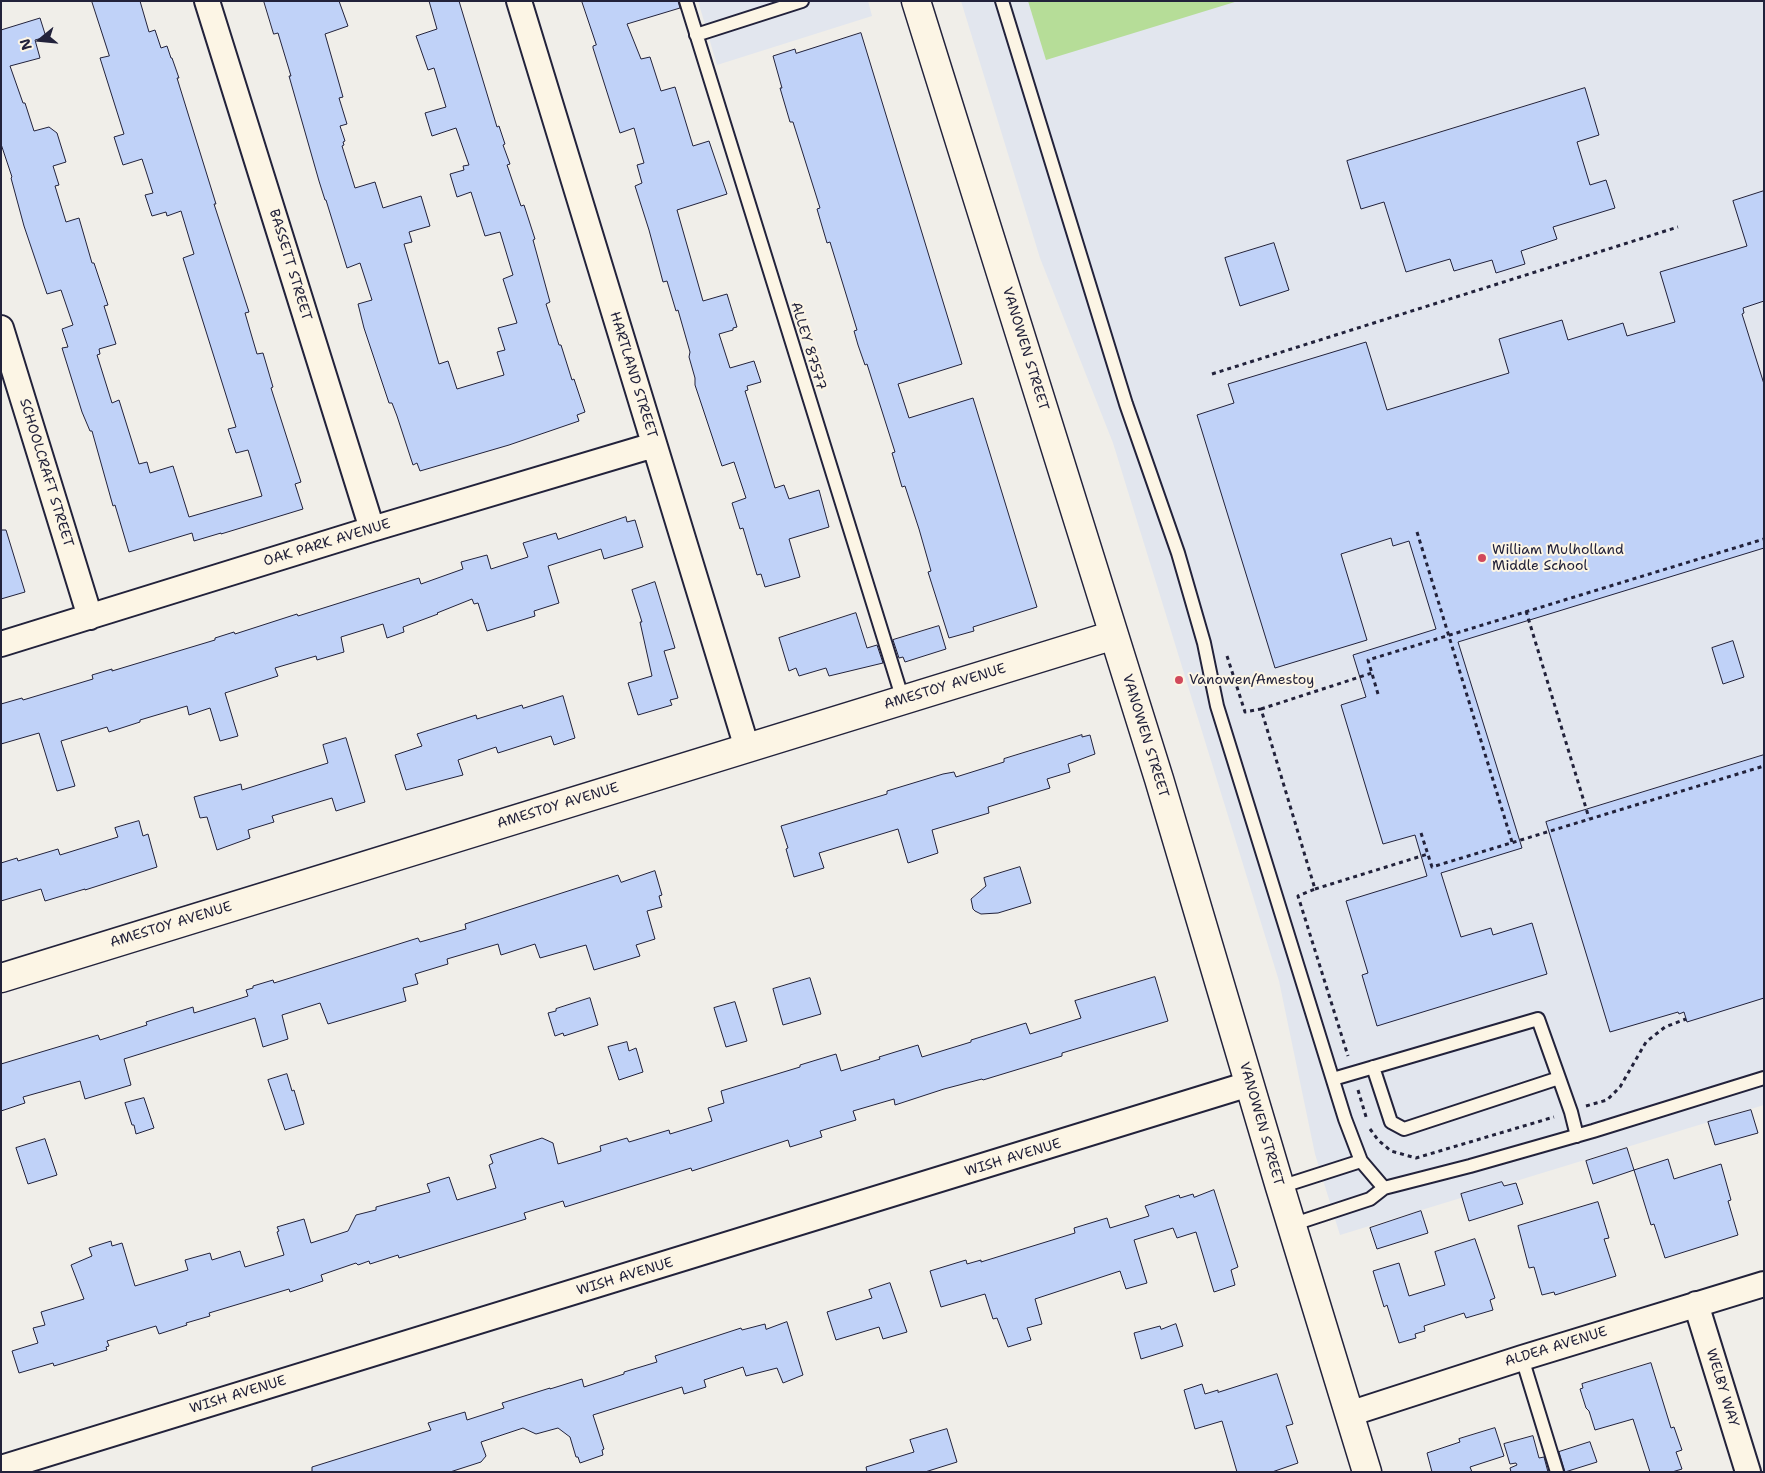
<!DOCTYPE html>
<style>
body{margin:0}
#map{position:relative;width:1765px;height:1473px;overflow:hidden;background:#f0eee9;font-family:"Shantell Sans",sans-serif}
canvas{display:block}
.frame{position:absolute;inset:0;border:2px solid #22223b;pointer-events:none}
.north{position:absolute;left:15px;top:15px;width:50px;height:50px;-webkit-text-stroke:4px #fcf5e5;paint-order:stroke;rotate:253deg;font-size:14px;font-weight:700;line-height:20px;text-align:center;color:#22223b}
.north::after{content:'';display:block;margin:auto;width:18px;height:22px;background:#22223b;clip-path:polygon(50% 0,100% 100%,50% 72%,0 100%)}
</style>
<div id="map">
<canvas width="1765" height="1473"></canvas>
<div class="frame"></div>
<div class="north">N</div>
</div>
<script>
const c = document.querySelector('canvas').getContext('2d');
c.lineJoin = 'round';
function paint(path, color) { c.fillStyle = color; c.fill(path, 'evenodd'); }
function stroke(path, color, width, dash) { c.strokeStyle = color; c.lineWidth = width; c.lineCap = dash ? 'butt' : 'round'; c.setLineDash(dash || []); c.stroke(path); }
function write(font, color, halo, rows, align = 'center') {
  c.font = font + ' "Shantell Sans",sans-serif'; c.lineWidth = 4; c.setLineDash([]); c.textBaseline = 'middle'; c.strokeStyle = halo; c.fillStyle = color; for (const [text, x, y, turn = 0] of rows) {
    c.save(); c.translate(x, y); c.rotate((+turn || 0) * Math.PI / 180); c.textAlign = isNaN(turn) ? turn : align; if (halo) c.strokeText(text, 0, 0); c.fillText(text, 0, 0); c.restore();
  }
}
const built = new Path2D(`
 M698 1H868L872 16 717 65Z
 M961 1H1764V1105L1340 1235 1315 1154 1279 981 1113 443 1040 258Z`);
const green = new Path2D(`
 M1028 1H1238L1046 60Z`);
const building = new Path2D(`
 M92 1H140L149 32 155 30 161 48 167 46 171 58H172L179 78H177L216 204H214L249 312 245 313 252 337 257 354 263 353 273 387 271 388 301 482 295 484 303 509 221 534V533L194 541 192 533 129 552 115 505 113 506 92 431H90L82 412 62 348 68 347 62 329 73 325 61 290 47 294 24 226 11 178 12 177 1 144V30L40 18 46 37 35 40 40 58 10 66 23 103H25L34 131 49 127 57 133 66 162 53 166 59 185 55 186 66 222 79 218 92 263H94L108 305 104 306 116 344 99 349 100 354 97 355 112 403 119 400 139 464 147 462 150 473 173 466 189 517 262 496 248 450 236 453 228 429 236 427 183 258 194 254 181 211 167 216 166 212 152 216 145 195 153 193 142 159 123 165 114 137 124 134 100 58 109 56Z
 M264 1H339L348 26 325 34 343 97 339 98 347 124 340 126 345 141 343 142 344 145 342 146 355 188 375 182 383 208 421 196 430 226 409 232 412 242 404 244 439 364 448 361 457 389 504 375 497 352 505 350 498 328 517 323 503 279 513 275 500 232 485 236 471 192 457 197 450 174 464 170 463 166 469 165 456 128 432 136 425 113 446 107 434 68 428 70 416 36 437 29 429 1H459L497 127 499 126 505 144 503 145 510 164 507 165 521 206 524 205 535 239 533 240 550 302 546 304 559 345H561L572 380 574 379 585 412 577 415 579 421 509 445 420 471 417 463 413 465 397 416 392 403H389L364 328 358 304 372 300 360 263 347 268 326 200H325L319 181 289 76H291L278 33 274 34Z
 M582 1H678L680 8 627 24 641 59 650 57 661 91 675 87 693 146 709 141 727 194 677 210 703 301 727 294 737 327 733 328V330L719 334 730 368 754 361 761 382 747 386 748 390 745 391 775 488 784 485 789 499 819 490 829 527 789 539 800 577 765 587 761 574 757 575 743 528 740 529 732 503 746 498 734 462 722 466 695 385V378L689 357 690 352 678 310 676 311 667 281 663 282 649 230 635 186 642 183 637 165 644 163 634 128 620 133 593 48V46L596 45Z
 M861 33 962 364 898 384 909 418 973 398 1037 607 973 627 974 631 949 638 928 572 931 571 919 529 905 486 902 487 892 453 895 452 867 364 865 365 858 345 854 331 857 330 830 242 827 243 817 209 820 208 793 122H790L780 88H782L773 56 795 49 796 53Z
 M1585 88 1599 135 1577 142 1590 185 1606 180 1615 208 1553 227 1557 239 1521 251 1525 264 1496 273 1492 260 1454 271 1450 259 1406 272 1384 202 1361 209 1347 161Z
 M1764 191V301L1743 308 1744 313 1742 314 1764 384V548L1458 642 1522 848 1441 873 1461 937 1491 928 1493 935 1532 923 1547 974 1377 1026 1362 975 1368 973 1346 901 1427 876 1415 835 1383 844 1341 705 1366 697 1353 655 1436 629 1409 541 1393 546 1391 538 1341 554 1367 640 1275 668 1197 415 1234 403 1228 384 1366 342 1387 410 1509 373 1499 339 1562 320 1568 340 1623 323 1627 336 1675 322 1660 272 1747 246 1733 201Z
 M1274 243 1289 290 1240 306 1225 258Z
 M626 517 627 522 635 520 643 547 604 559 601 549 548 566 559 603 534 611 535 616 487 631 478 603 474 604 472 599 437 613 438 614 403 627 404 632 387 638 383 624 341 637 344 652 317 660 316 656 275 668 278 676 225 693 238 736 220 741 210 708 189 715 187 706 140 720V722L109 732 107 727 61 741 75 786 57 791 39 733 1 744V704L22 698 23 700 93 679 92 675 112 669V671L215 640V638L234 632 235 634 297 614 298 616 419 578 421 584 463 569 461 562 487 555 491 569 528 557 523 543 556 533 558 539Z
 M1 530H6L25 592 1 599Z
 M655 582 675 648 664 651 678 698 670 700 672 705 638 715 628 683 652 676 640 622H642L632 590Z
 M856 613 867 648 877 645 883 663 829 676 826 668 799 676 796 668 789 671 779 638Z
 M939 626 946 649 905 662 903 657 899 658 893 640Z
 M1733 641 1744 677 1723 684 1712 648Z
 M563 696 575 738 554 745 551 736 498 753 496 747 458 760 463 775 406 790 395 755 422 746 417 734 476 715 477 719 522 705 523 708Z
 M1082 735V737L1090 735 1095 754 1068 764 1070 772 1047 779 1050 788 988 807 989 813 932 830 938 853 908 863 898 829 819 853 824 868 794 877 786 849 788 848 781 826 887 794V791L943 774 954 772 956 777 1004 762V759Z
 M346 738 365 802 336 811 332 798 272 816 274 822 248 830 250 838 217 850 207 817 200 818 194 797 241 784 242 790 328 763 323 745Z
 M1764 755V998L1687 1022 1684 1012 1679 1014 1678 1012 1610 1032 1546 822Z
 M139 821 143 836 148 834 157 867 85 890V889L45 901 41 889 1 901V863L17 858 18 861 58 849 60 855 118 837 115 828Z
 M1020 867 1031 903 998 913 981 914 975 911 973 909 971 899 986 886 984 878Z
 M655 871 662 895 659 896 662 907 647 911 655 939 636 945 640 956 594 970 586 945 540 958 535 944 501 955 498 944 447 959 448 964 415 974 418 984 403 988 406 1001 328 1024 320 1003 282 1015 288 1039 263 1047 255 1018 124 1059 131 1085 85 1099 80 1081 23 1097 25 1103 1 1111V1064L98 1035 100 1040 147 1025 146 1022 193 1007 194 1013 248 996 246 990 253 988V986L273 980 274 983 418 938 420 942 466 929 465 924 618 875 621 882Z
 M1155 977 1168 1021 1062 1053V1056L983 1080 982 1079 944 1089 895 1105 894 1099 853 1111 856 1120 820 1131 822 1137 790 1147 788 1140 692 1171 691 1168 565 1207 563 1201 524 1213 526 1219 399 1258 398 1255 370 1264 369 1261 358 1265 356 1263 321 1275 323 1281 290 1292 289 1289 209 1313 210 1316 186 1323 187 1325 159 1334 156 1326 107 1341 109 1346 106 1347 107 1350 54 1366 53 1363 19 1373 12 1351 38 1343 33 1328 45 1325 41 1312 84 1299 71 1265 92 1256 89 1248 111 1241 112 1246 122 1243 135 1286 188 1270 185 1260 210 1253 212 1260 240 1251 245 1267 284 1255 277 1232 279 1231 277 1227 304 1219 311 1243 348 1231 356 1215 376 1210V1207L430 1192 427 1184 449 1177 457 1200 496 1188 489 1165 493 1163 490 1155 542 1138 553 1143 558 1164 601 1151 600 1146 627 1138 629 1142 669 1130 670 1134 712 1121 708 1108 724 1103 721 1091 800 1067V1065L836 1054 841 1071 880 1059 879 1057 918 1045 922 1057 971 1042V1040L1026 1023 1030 1034 1081 1018 1075 1001Z
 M810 978 821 1014 783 1025 773 989Z
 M590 998 598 1025 564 1036 563 1033 555 1036 548 1013 556 1011V1009Z
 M735 1002 747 1041 726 1047 714 1008Z
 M627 1042 629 1051 636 1048 643 1072 619 1080 608 1047Z
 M287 1074 292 1091 294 1090 304 1124 285 1130 268 1080Z
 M144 1098 154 1128 136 1134 134 1125H132L125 1103Z
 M1751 1110 1758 1133 1715 1145 1708 1122Z
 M45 1139 57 1175 28 1184 16 1148Z
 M1627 1148 1634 1170 1668 1159 1674 1179 1721 1164 1731 1200 1728 1201 1738 1235 1665 1258 1654 1224 1651 1225 1634 1170 1593 1184 1586 1161Z
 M1502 1182 1504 1186 1516 1183 1523 1204 1469 1221 1461 1194Z
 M1214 1190 1238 1267 1231 1270 1235 1285 1214 1292 1196 1232 1177 1238 1173 1228 1134 1240 1147 1283 1126 1289 1120 1271 1035 1299 1042 1324 1027 1328 1031 1340 1008 1347 997 1318 993 1319 985 1294 941 1307 930 1271 966 1260 967 1264 981 1260V1262L1075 1233 1074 1228 1107 1218 1110 1228 1149 1216 1145 1206 1179 1195 1180 1198 1193 1194 1194 1197Z
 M1598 1202 1609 1238 1604 1239 1616 1276 1555 1295 1554 1292 1542 1295 1534 1267 1529 1268 1518 1226Z
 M1421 1211 1428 1233 1377 1249 1370 1228Z
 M1475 1239 1495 1298 1490 1300 1493 1310 1466 1318 1464 1313 1424 1326 1425 1331 1415 1334 1416 1338 1399 1343 1387 1305 1384 1307 1373 1271 1399 1263 1409 1296 1445 1285 1435 1252Z
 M890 1283 907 1332 883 1339 879 1327 836 1340 827 1312 872 1298 869 1290Z
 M787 1322 803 1375 783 1383 777 1368 746 1376 743 1367 704 1380 706 1387 684 1394 682 1387 593 1415 604 1449 602 1450 603 1455 580 1463 578 1457H576L570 1437 558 1428 536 1434 523 1428 481 1442 486 1456 481 1462 450 1472H312V1467L431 1430 428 1423 465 1412 467 1420 504 1408 502 1403 550 1388V1389L582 1379 584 1387 624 1374V1372L657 1362 655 1356 741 1328 742 1330 765 1324 766 1329Z
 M1176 1324 1183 1346 1141 1359 1134 1333 1160 1326 1161 1329Z
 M1651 1363 1671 1428 1674 1427 1682 1450 1676 1452 1682 1469 1672 1472H1650L1633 1419 1595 1430 1589 1411 1586 1408 1580 1389 1583 1388 1582 1384Z
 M1277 1374 1293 1424 1286 1426 1298 1463 1272 1472H1237L1222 1421 1195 1429 1184 1390 1202 1384 1205 1394 1218 1390V1392Z
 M1495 1428 1504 1456 1470 1467 1472 1472H1432L1427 1453 1460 1442 1459 1439Z
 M947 1429 957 1462 925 1472H867L866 1467 914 1452 910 1440Z
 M1533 1436 1539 1458 1544 1457 1548 1472H1511L1510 1468 1517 1465 1516 1463 1510 1464 1504 1444Z
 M1590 1442 1597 1462 1565 1472 1559 1452Z`);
const path = new Path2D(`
 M1212 374 1678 227
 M1417 532 1512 842
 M1526 611 1589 818
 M1227 656 1245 712 1261 709 1315 889 1298 896 1348 1056
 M1378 694 1368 660 1764 539
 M1261 709 1372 673
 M1421 833 1432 867 1764 766
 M1315 889 1428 854
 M1358 1090 1367 1120
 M1586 1106 1607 1100 1620 1087 1646 1042 1665 1027 1686 1019
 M1370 1129 1378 1140 1391 1151 1416 1158 1554 1117`);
const lane = new Path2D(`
 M686 1 903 700
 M1002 1 1126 404 1178 553 1204 643 1217 706 1345 1119 1361 1161 1384 1188
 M696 35 802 1
 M1559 1078 1571 1112 1577 1136
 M1333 1079 1538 1019 1559 1078 1404 1129 1391 1122 1373 1067
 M1280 1187 1361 1161
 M1291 1225 1370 1199 1384 1188 1470 1166 1593 1131 1764 1078
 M1522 1358 1557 1472`);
const street = new Path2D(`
 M207 1 372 529
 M519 1 747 748
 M1 328 90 617
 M1 644 372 529 654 445
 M1696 1304 1748 1472
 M1349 1414 1522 1358 1764 1284
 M1 1468 1249 1084`);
const secondary = new Path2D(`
 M916 1 1159 779 1280 1187 1367 1472
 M1 978 1114 635`);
const markers = [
 [1482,558,5,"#d1495b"],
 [1179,680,5,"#d1495b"]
];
const streetNames = [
 ["BASSETT STREET",290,265,73],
 ["ALLEY 87577",808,346,73],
 ["VANOWEN STREET",1025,349,73],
 ["HARTLAND STREET",633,375,73],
 ["SCHOOLCRAFT STREET",46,473,73],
 ["OAK PARK AVENUE",327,543,-17],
 ["AMESTOY AVENUE",945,687,-17],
 ["VANOWEN STREET",1145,736,73],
 ["AMESTOY AVENUE",558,806,-17],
 ["AMESTOY AVENUE",171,925,-17],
 ["VANOWEN STREET",1261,1124,74],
 ["WISH AVENUE",1013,1158,-17],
 ["WISH AVENUE",625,1277,-17],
 ["ALDEA AVENUE",1556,1347,-17],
 ["WELBY WAY",1722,1388,73],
 ["WISH AVENUE",238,1395,-17]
];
const poiNames = [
 ["William Mulholland",1492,550],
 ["Middle School",1492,566],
 ["Vanowen/Amestoy",1189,680]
];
paint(built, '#e2e6ee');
paint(green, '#b6dd98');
paint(building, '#c0d2f8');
stroke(building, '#22223b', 1);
stroke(lane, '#22223b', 16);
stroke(street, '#22223b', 28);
stroke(secondary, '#22223b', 31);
stroke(path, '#22223b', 3, [4, 4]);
stroke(lane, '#fcf5e5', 12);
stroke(street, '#fcf5e5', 24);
stroke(secondary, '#fcf5e5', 28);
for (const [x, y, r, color] of markers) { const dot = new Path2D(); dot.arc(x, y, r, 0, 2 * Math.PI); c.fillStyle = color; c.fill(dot); stroke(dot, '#fcf5e5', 2); }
write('14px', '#22223b', '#fcf5e5', streetNames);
write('14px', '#22223b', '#fcf5e5', poiNames, 'left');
</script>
